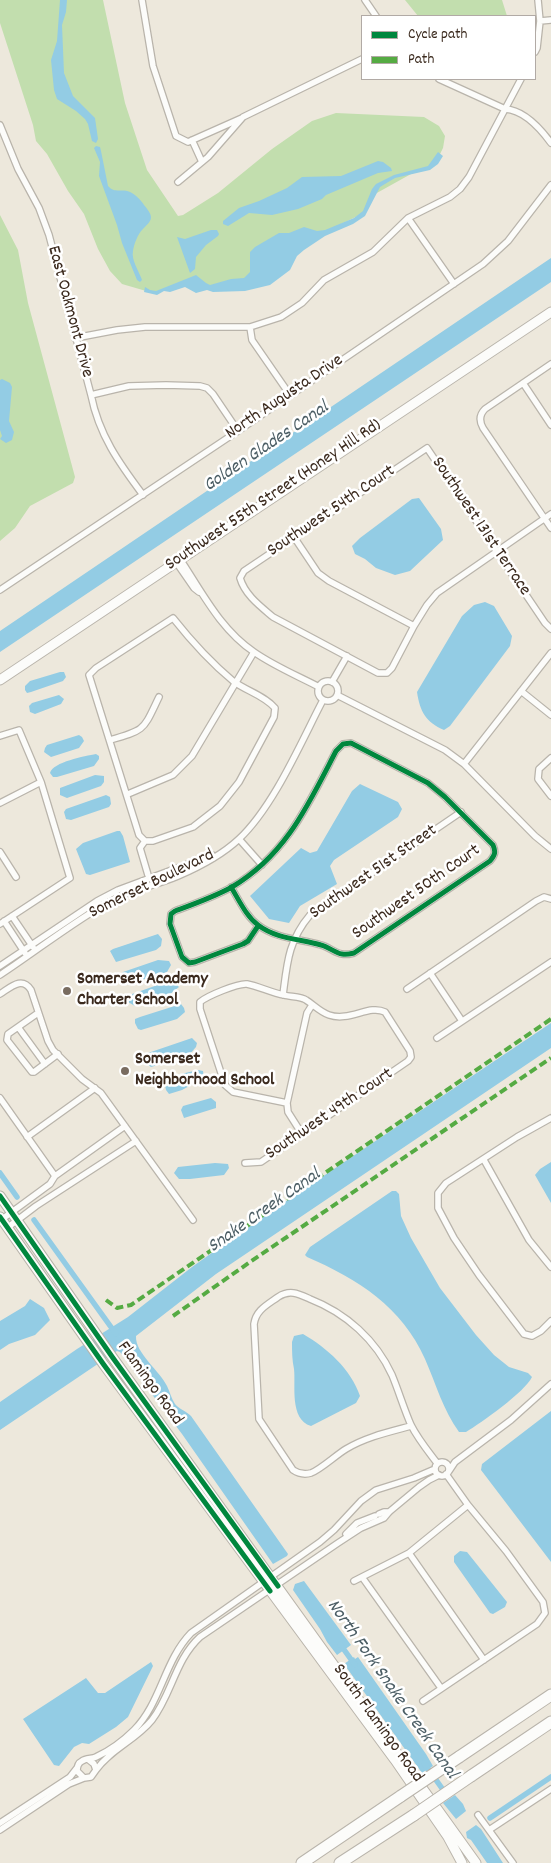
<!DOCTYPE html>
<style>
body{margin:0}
#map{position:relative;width:551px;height:1863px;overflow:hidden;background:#ede8dc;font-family:Dekko,sans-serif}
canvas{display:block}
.legend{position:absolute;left:361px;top:15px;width:175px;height:65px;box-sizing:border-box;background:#fff;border:1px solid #b1aaa5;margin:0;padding:6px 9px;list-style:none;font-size:15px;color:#3b2a1e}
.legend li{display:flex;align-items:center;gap:10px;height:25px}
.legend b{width:25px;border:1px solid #b1aaa5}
</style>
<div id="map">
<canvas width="551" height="1863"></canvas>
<ul class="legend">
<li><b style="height:6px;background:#00873e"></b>Cycle path</li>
<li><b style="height:6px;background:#55ab43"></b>Path</li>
</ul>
</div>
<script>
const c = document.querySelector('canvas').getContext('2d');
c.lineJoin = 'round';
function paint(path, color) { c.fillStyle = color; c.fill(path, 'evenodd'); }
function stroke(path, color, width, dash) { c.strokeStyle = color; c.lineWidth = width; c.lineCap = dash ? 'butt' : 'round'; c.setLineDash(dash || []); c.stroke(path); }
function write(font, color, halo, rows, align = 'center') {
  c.font = font + ' Dekko,sans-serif'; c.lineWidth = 5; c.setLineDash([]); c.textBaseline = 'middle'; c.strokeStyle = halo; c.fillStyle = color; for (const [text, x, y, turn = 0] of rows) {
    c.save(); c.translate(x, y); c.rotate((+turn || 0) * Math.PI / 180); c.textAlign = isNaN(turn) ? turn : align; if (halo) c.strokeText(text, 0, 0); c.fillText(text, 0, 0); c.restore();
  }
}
const green = new Path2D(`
 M0 0H103L125 103 147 170 178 216 183 215 218 193 272 149 312 121 336 113 424 117 439 126 445 136 443 148 437 160 426 169 411 174 375 194 364 213 316 236 281 271 221 289 188 285 153 293 122 284 110 271 98 249 84 214 68 191 47 154 36 141 33 125 0 23Z
 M405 0H502L507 16H418Z
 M0 215 18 250 28 303 75 477 73 483 30 506 15 528 0 541Z`);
const water = new Path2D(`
 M60 0H67L66 12 62 25 64 73 73 96 95 118 98 139 96 143 92 141 88 124 85 119 76 111 57 99 54 90 51 60 57 41Z
 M96 146 100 147 101 151 108 186C115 194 122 188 130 192 135 194 141 200 144 205 155 218 152 220 142 230 138 234 134 244 133 251 131 260 139 271 142 280L140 282 137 280 122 243 117 225 99 176 100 162 94 148Z
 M438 152 443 156 438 164 430 170 395 178 380 187 365 216 353 224 325 236 304 250 297 256 290 270 270 285 245 291 213 292 207 290 196 293 185 287 170 292 164 291 157 295 144 292 145 287 150 290 156 291 196 275 206 283 210 285 231 279 244 278 250 272V252L255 247 279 233H289L304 227 317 231 325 230 354 218 363 211 372 189 376 184 394 175 428 166Z
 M378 161 383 162 391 168 392 171 378 173 326 195 322 199 298 209 272 215 249 213 228 226 223 224V221L239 208 259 201 287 188 302 177 341 176Z
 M211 230H217L219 234 218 236 206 245 196 257 195 269 190 273 177 237 185 239Z
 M551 258V282L0 652V631Z
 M2 379 10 383 12 387 9 421 14 432 12 440 6 443 0 439 2 436 0 430V380Z
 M419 498 441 529 443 540 410 571 395 575 376 568 365 559 355 554 352 546 360 538 412 499Z
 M485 602 494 606 512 636 510 646 450 726 444 730C426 722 420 712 417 692L462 616 474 605Z
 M60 672H64L66 677 63 681 31 692 27 693 25 690V686L30 681Z
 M59 695 64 699 61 704 35 714 30 712 29 706 32 703Z
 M79 735 82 737 84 741 79 748 51 757 44 752 45 748 47 745Z
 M96 754 99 756V759L94 766 57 777H53L50 773C53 762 85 756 96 754Z
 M95 775 104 776V782L101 786 67 798 60 795V788Z
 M360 784 398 802 402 809 398 817 334 860 330 866 337 884 300 906 289 923 269 919 250 896 301 848 310 853 317 851 352 791Z
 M106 795 110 797 111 804 109 807 71 820 66 819 64 812 66 809Z
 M117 831H120L123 836 130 862 90 875 86 874 76 849 83 843Z
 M158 934 162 939 161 946 156 950 116 962 110 951 113 949Z
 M158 960 169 961 171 965 167 972 126 985 121 982 120 975 123 972Z
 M169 981H173L179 987 169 995 135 1006 128 1002 127 998 132 994Z
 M181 1004 184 1008 185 1012 177 1019 141 1030 138 1029 135 1023V1019L140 1017Z
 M551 1023V1048L216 1274 136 1336C135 1353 160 1371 167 1386 170 1392 171 1398 175 1404 179 1409 186 1411 191 1416L288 1554 287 1556 273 1564 182 1434 120 1352 117 1351 0 1430V1402L77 1349 128 1317 192 1267 261 1218Z
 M192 1038 197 1043 196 1047 189 1055 151 1067 145 1062V1056L148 1053Z
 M198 1070 203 1071 204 1078 182 1090 169 1094 166 1090 164 1081 168 1077Z
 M211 1098 216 1102V1108L184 1118 181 1110 183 1106Z
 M551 1162V1203L535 1175 540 1169Z
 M215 1163 228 1164 229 1168 224 1175 190 1179H179L174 1173 178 1167Z
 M392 1191H396L399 1194 401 1216 411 1238 440 1288 476 1335 494 1355 509 1367 528 1373 532 1377C525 1392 481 1423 466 1432H459C443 1410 436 1384 425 1359 402 1307 358 1279 307 1257L305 1255 310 1247Z
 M30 1299 44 1308 50 1320 35 1335 9 1344 0 1350V1321L25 1306Z
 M303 1334C327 1348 351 1369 360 1396L356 1403 311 1426C289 1419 296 1385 294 1369 292 1360 292 1351 292 1342L294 1336Z
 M551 1411V1562L481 1470 482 1464Z
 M460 1551 467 1552 507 1602 505 1607 493 1614 490 1613 454 1562V1556Z
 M304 1581 351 1645 337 1655 327 1642 320 1629 293 1590 295 1584Z
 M354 1657 355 1659 358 1657 426 1754 433 1766 422 1773 344 1664Z
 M151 1662 153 1666 128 1717 116 1727 89 1744 82 1743 74 1747 59 1766 54 1765 23 1719 86 1678 98 1693H105Z
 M455 1795 463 1804 466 1811 456 1819 443 1803Z
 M476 1825 481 1829 503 1863H487L471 1840 467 1838 466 1832Z`);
const canal = new Path2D(`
 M0 1173 17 1197
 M34 1220 116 1334
 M340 1644 355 1665
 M424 1763 446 1794
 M490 1818 551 1777`);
const street = new Path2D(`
 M142 0 153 66 176 136 188 142 242 118
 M365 0 376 16
 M540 21 551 20
 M535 52 537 48 540 21 538 0
 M439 79 505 109C524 110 540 128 551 143
 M0 125 18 169 39 208 49 235 91 395C99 435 119 463 143 495
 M192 140 202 162
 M178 182 208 157 243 117 362 59
 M408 218 454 284
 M250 327 252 340 290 395
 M75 338 117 330 145 327H250L281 317 302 303 324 280 373 252 408 218 450 197 460 189 469 177 521 79
 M551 364 485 409C479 415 479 421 483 428L551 528
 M523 383 551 425
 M91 395 129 386 166 385 200 386 207 388 213 394 238 431
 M551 514 437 593 427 605 414 626 392 668 387 673H378L273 617C260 606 245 595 240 578L244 571 427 448 545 623 551 629
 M294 537 318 573 329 581 414 626
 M180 559C202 592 220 629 254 652 274 666 298 676 319 687
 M176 562 194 588 199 592
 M0 590 238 431 483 264 508 241 551 185
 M173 618C192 642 209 661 233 681 246 691 264 695 275 708L274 717 239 782 220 806 193 827 153 841H145L139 835 89 675 96 668Z
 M318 691a10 10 0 1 1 20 0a10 10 0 1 1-20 0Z
 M332 682 347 656
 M521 691 551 715
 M337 695 445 750 464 764 535 836 551 849
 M0 736 19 730 41 782 70 878 0 924
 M110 740C146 730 143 730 159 697
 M551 758 539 769 538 779 551 796
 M464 764 551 653
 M128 794 173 775 192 756 254 652
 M0 803 41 782
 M239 839 262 865
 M145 841 140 848 148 875
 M0 852 16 877
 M231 887C239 900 246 916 258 925 276 939 301 939 321 945 329 947 335 953 342 954 347 955 350 954 354 953L490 861C495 855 496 852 493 845L445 797 428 783 351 743 343 744 336 751C308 805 286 855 232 887 214 897 194 904 175 911L171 914 170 924 182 957 189 963 195 962 243 944 248 941 258 926
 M12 916 33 947
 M4 921 25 953
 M0 966 97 901 118 890 212 855
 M430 973 462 1021
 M0 975C38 950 74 921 114 899 134 889 157 885 178 876 199 867 223 854 239 839 274 806 301 742 323 700
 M407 989 536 901 544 897 551 899
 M0 994C11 987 22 976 31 990L48 1041 53 1050 82 1079 101 1093 193 1220
 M283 995C287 964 288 941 310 915L461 812
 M38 1013 8 1034 7 1040 32 1072H34L58 1054
 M18 1027 45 1064
 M437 1038 551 962
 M0 1098 55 1176
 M551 1118 517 1137 446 1183 438 1193V1208L454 1238 479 1275 524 1334 532 1336 541 1331 551 1321
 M302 1134 288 1112 287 1103 307 1013 312 1005
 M27 1137 95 1088
 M484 1160 529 1240 551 1267
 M245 1163 261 1162 408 1061 411 1057 410 1051 385 1012C369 1004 350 1022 329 1015 320 1012 314 1005 306 1000 301 996 290 997 284 995 272 993 258 986 247 984 238 983 207 996 200 1002V1009L225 1085 233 1092 287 1103
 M1 1220 50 1184 55 1176 125 1126
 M7 1228 36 1206 136 1141
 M411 1426C389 1432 366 1437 346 1449 336 1455 320 1470 311 1473 304 1475 299 1474 293 1470L259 1419 254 1324C256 1310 267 1305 278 1297 290 1289 299 1294 310 1299 346 1313 376 1340 392 1375 399 1392 404 1409 411 1425 418 1439 428 1451 437 1463
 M435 1469a7 7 0 1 1 14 0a7 7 0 1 1-14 0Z
 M449 1471 455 1462 511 1420 551 1384
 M379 1514 384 1512H389
 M346 1534 357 1523 375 1516
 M409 1553 484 1660
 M362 1577 441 1688
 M354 1581 409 1553 468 1505
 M423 1701 537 1624 545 1613 543 1602 506 1551 468 1505 446 1474
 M89 1760 94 1764 96 1770 91 1777 84 1778 77 1771C77 1767 78 1763 82 1761 86 1758 92 1759 96 1757 109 1751 124 1740 134 1730 161 1703 164 1661 191 1633L320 1542 334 1530 361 1501 376 1490 414 1478 435 1469
 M96 1770C111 1749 136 1740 152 1720 172 1694 175 1660 200 1637L338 1543 361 1528 384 1518 389 1512 419 1487 429 1480 439 1475
 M478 1815 513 1863
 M0 1823 70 1777 77 1768
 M0 1830 69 1784 84 1778
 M489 1830 551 1789`);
const secondary = new Path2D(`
 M0 680 551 312
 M0 1196 113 1358 476 1863
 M0 1217 104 1365 395 1760 448 1837 462 1863`);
const highway = new Path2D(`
 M459 1757 551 1695
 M471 1776 551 1722
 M302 1863 401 1796
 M340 1863 414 1815`);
const highwayBridge = new Path2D(`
 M401 1796 459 1757
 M414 1815 471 1776`);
const quiet = new Path2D(`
 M106 1300 117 1308 131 1305 551 1019
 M173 1316 250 1262 551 1058`);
const cycleway = new Path2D(`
 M231 887C239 900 246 916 258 925 276 939 301 939 321 945 329 947 335 953 342 954 347 955 350 954 354 953L490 861C495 855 496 852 493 845L445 797 428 783 351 743 343 744 336 751C308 805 286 855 232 887 214 897 194 904 175 911L171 914 170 924 182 957 189 963 195 962 243 944 248 941 258 926
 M0 1196 113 1358 278 1586
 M0 1217 104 1365 270 1591`);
const markers = [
 [67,991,5,"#796c60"],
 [125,1071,5,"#796c60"]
];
const streetNames = [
 ["East Oakmont Drive",69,312,75],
 ["North Augusta Drive",285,398,-34],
 ["Southwest 55th Street (Honey Hill Rd)",274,496,-34],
 ["Southwest 54th Court",332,512,-34],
 ["Southwest 131st Terrace",480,527,56],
 ["Southwest 51st Street",374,873,-35],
 ["Somerset Boulevard",152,885,-26],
 ["Southwest 50th Court",417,893,-35],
 ["Southwest 49th Court",330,1115,-34],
 ["Flamingo Road",149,1384,54],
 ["South Flamingo Road",377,1724,54]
];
const poiNames = [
 ["Somerset Academy",77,981],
 ["Charter School",77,1002],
 ["Somerset",135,1061],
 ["Neighborhood School",135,1082]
];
const waterNames = [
 ["Golden Glades Canal",267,448,-34],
 ["Snake Creek Canal",265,1212,-35],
 ["North Fork Snake Creek Canal",391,1690,55]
];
paint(green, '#c2deae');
paint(water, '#93cce4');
stroke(canal, '#93cce4', 5.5);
stroke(street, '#b9b4ab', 8);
stroke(secondary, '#b9b4ab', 11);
stroke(highway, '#b9b4ab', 13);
stroke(street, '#fcfcfa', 5.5);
stroke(secondary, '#fcfcfa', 9);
stroke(highway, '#fcfcfa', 11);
stroke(highwayBridge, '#b9b4ab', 13, []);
stroke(highwayBridge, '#fcfcfa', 11);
stroke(quiet, '#55ab43', 4, [8, 4]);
stroke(cycleway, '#00873e', 5);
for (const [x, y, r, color] of markers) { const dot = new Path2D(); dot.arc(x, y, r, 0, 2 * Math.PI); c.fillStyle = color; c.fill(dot); stroke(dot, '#fff', 2); }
write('18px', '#3b2a1e', '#fff', streetNames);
write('bold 18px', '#3b2a1e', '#fff', poiNames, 'left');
write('italic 19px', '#4c5e65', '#fff', waterNames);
</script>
